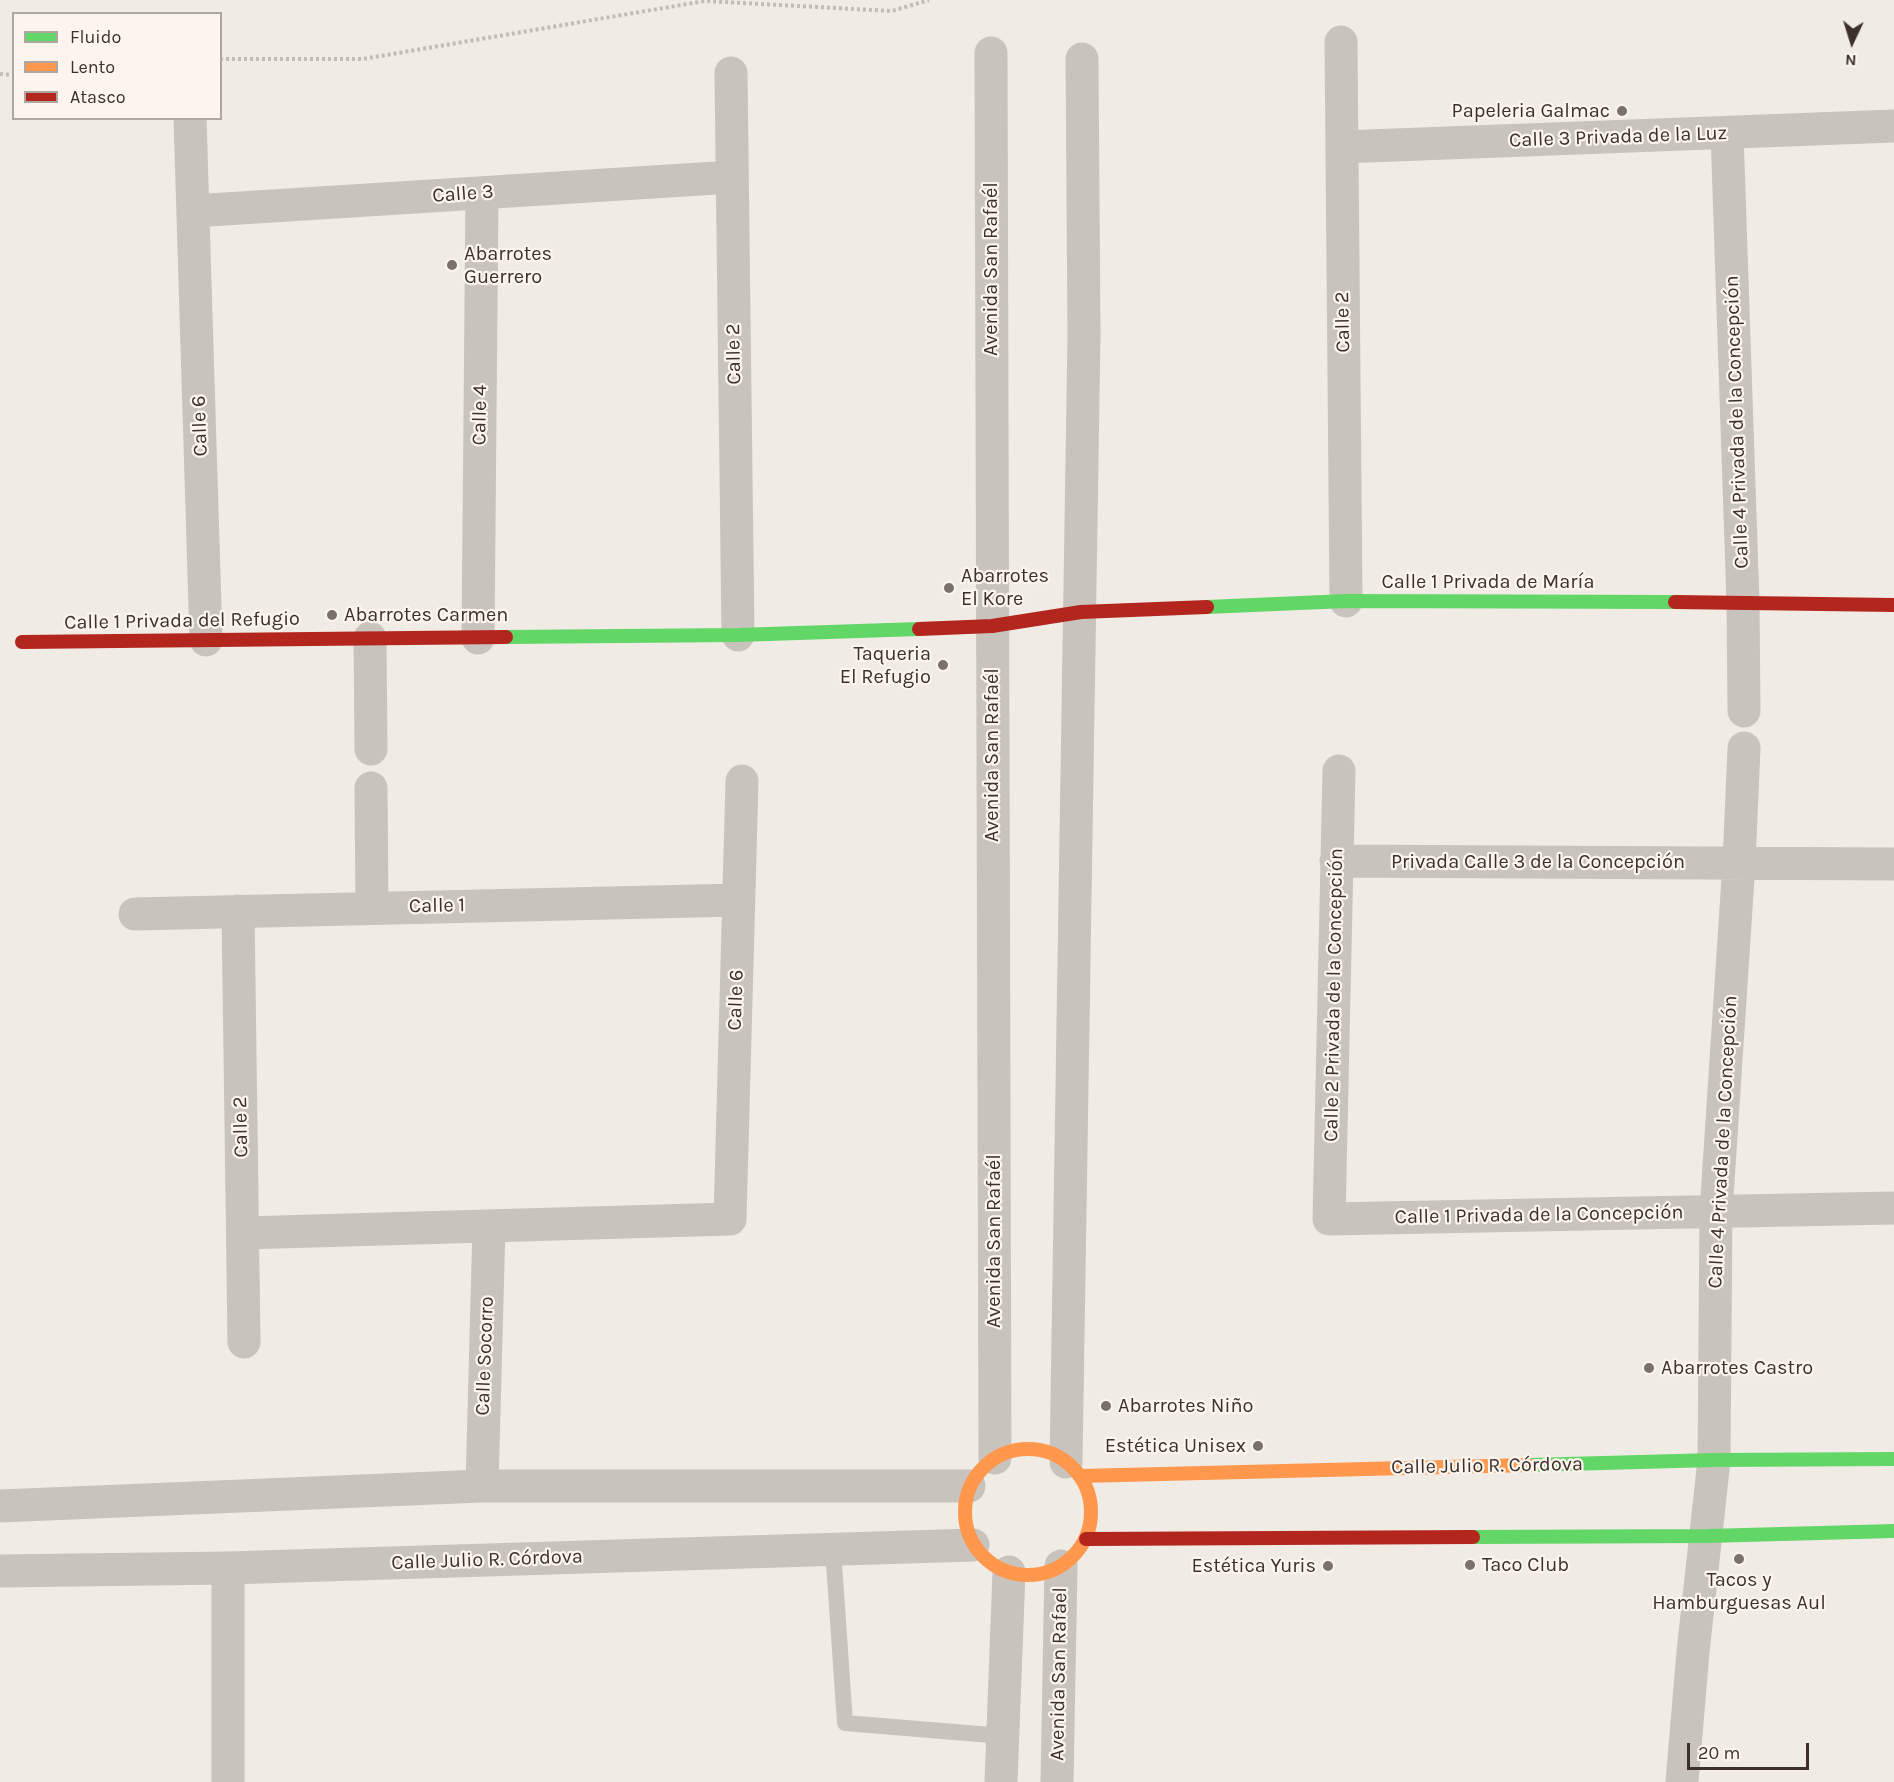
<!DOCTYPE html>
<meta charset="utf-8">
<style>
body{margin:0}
#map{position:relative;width:1894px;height:1782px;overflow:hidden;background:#f0ebe5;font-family:Karla,sans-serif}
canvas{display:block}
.legend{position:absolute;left:12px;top:12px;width:210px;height:108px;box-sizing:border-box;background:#fbf5ee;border:2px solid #aea6a0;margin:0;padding:8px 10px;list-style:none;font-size:18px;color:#3b302b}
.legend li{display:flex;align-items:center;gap:12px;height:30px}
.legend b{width:30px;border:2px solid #aea6a0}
.north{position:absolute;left:1822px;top:12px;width:60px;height:60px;-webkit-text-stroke:4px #fbf5ee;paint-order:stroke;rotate:184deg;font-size:16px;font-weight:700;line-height:24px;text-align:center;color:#3b302b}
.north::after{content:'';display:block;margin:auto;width:21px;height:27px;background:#3b302b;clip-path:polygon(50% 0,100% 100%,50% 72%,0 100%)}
.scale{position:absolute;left:1687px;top:1743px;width:122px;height:27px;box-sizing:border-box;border:3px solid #3b302b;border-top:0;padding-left:8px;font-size:18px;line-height:21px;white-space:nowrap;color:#3b302b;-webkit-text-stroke:4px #fbf5ee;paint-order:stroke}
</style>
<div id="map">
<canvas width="1894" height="1782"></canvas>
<ul class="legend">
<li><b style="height:8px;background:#63d668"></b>Fluido</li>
<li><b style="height:8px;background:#ff974d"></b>Lento</li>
<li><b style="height:8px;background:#b3261e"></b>Atasco</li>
</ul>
<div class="north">N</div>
<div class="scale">20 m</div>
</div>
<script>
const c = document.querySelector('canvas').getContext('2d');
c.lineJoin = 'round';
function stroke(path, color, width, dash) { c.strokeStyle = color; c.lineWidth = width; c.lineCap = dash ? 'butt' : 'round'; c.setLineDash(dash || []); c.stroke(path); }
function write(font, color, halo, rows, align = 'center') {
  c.font = font + ' Karla,sans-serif'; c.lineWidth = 4.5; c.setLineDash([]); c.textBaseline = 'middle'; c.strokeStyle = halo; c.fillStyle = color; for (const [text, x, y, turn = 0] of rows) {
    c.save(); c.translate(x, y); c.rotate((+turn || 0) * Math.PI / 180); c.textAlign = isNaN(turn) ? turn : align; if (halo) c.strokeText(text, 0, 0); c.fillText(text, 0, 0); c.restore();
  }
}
const path = new Path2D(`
 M220 59H362L705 1 892 11 929 0
 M0 74 14 75`);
const lane = new Path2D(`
 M833 1549 845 1723 1003 1736`);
const street = new Path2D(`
 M1341 42 1346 601
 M991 53 995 1458
 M731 73 738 635
 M190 118 206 640
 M1727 133 1743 602 1744 711
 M1342 147 1894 126
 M193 211 732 177
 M370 638 371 749
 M478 638 482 193
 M1339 771 1329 1219 1894 1208
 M371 788 372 908
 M1336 861 1894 864
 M238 911 244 1342
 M135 914 739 900
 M243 1233 730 1219 742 781
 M1066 1462 1084 335 1082 59
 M482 1486 489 1226
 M0 1506 482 1486H969
 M0 1571 228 1568 973 1545
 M228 1782V1568
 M1001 1782 1009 1572
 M1057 1782 1061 1566
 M1682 1782 1693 1652 1714 1460 1716 1212 1739 863 1744 748`);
const fast = new Path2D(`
 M1207 607 1346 601 1675 602
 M506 637 738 635 919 629
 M1529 1465 1714 1460 1894 1459
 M1473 1537 1707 1536 1894 1531`);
const slow = new Path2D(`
 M965 1512a63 63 0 1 1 126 0a63 63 0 1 1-126 0Z
 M1080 1476 1529 1465`);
const jam = new Path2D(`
 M1675 602 1894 605
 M919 629 992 626 1081 612 1207 607
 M22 642 506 637
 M1086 1539 1473 1537`);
const markers = [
 [1622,111,6,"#7a716c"],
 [452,265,6,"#7a716c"],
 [949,588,6,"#7a716c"],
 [332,615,6,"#7a716c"],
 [943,665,6,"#7a716c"],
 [1649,1368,6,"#7a716c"],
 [1106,1406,6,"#7a716c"],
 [1258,1446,6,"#7a716c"],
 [1739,1559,6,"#7a716c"],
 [1470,1565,6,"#7a716c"],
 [1328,1566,6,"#7a716c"]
];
const poiNames = [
 ["Papeleria Galmac",1610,111,"right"],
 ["Abarrotes",464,254],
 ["Guerrero",464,277],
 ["Abarrotes",961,576],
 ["El Kore",961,599],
 ["Abarrotes Carmen",344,615],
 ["Taqueria",931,654,"right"],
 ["El Refugio",931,677,"right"],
 ["Abarrotes Castro",1661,1368],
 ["Abarrotes Niño",1118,1406],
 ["Estética Unisex",1246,1446,"right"],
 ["Taco Club",1482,1565],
 ["Estética Yuris",1316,1566,"right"],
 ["Tacos y",1739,1580,"center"],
 ["Hamburguesas Aul",1739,1603,"center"]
];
const streetNames = [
 ["Calle 3 Privada de la Luz",1618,137,-2],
 ["Calle 3",463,194,-4],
 ["Avenida San Rafaél",991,269,-90],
 ["Calle 2",1343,322,-91],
 ["Calle 2",734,354,-91],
 ["Calle 4",480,415,-89],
 ["Calle 4 Privada de la Concepción",1737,422,-92],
 ["Calle 6",200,426,-92],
 ["Calle 1 Privada de María",1488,582],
 ["Calle 1 Privada del Refugio",182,621,-1],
 ["Avenida San Rafaél",992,755,-90],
 ["Privada Calle 3 de la Concepción",1538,862],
 ["Calle 1",437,906,-1],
 ["Calle 2 Privada de la Concepción",1334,995,-89],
 ["Calle 6",736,1000,-88],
 ["Calle 2",241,1127,-91],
 ["Calle 4 Privada de la Concepción",1723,1142,-87],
 ["Calle 1 Privada de la Concepción",1539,1215,-1],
 ["Avenida San Rafaél",994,1241,-90],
 ["Calle Socorro",485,1356,-88],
 ["Calle Julio R. Córdova",1487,1466,-1],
 ["Calle Julio R. Córdova",487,1560,-2],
 ["Avenida San Rafael",1059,1674,-89]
];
stroke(path, '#c2bbb6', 4, [3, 3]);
stroke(lane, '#c9c3be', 16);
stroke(street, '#c9c3be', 33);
stroke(fast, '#63d668', 14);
stroke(slow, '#ff974d', 14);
stroke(jam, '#b3261e', 14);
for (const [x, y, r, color] of markers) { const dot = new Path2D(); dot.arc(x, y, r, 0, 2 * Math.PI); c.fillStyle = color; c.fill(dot); stroke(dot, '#fbf5ee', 2); }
write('20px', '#3b302b', '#fbf5ee', poiNames, 'left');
write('20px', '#3b302b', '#fbf5ee', streetNames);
</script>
